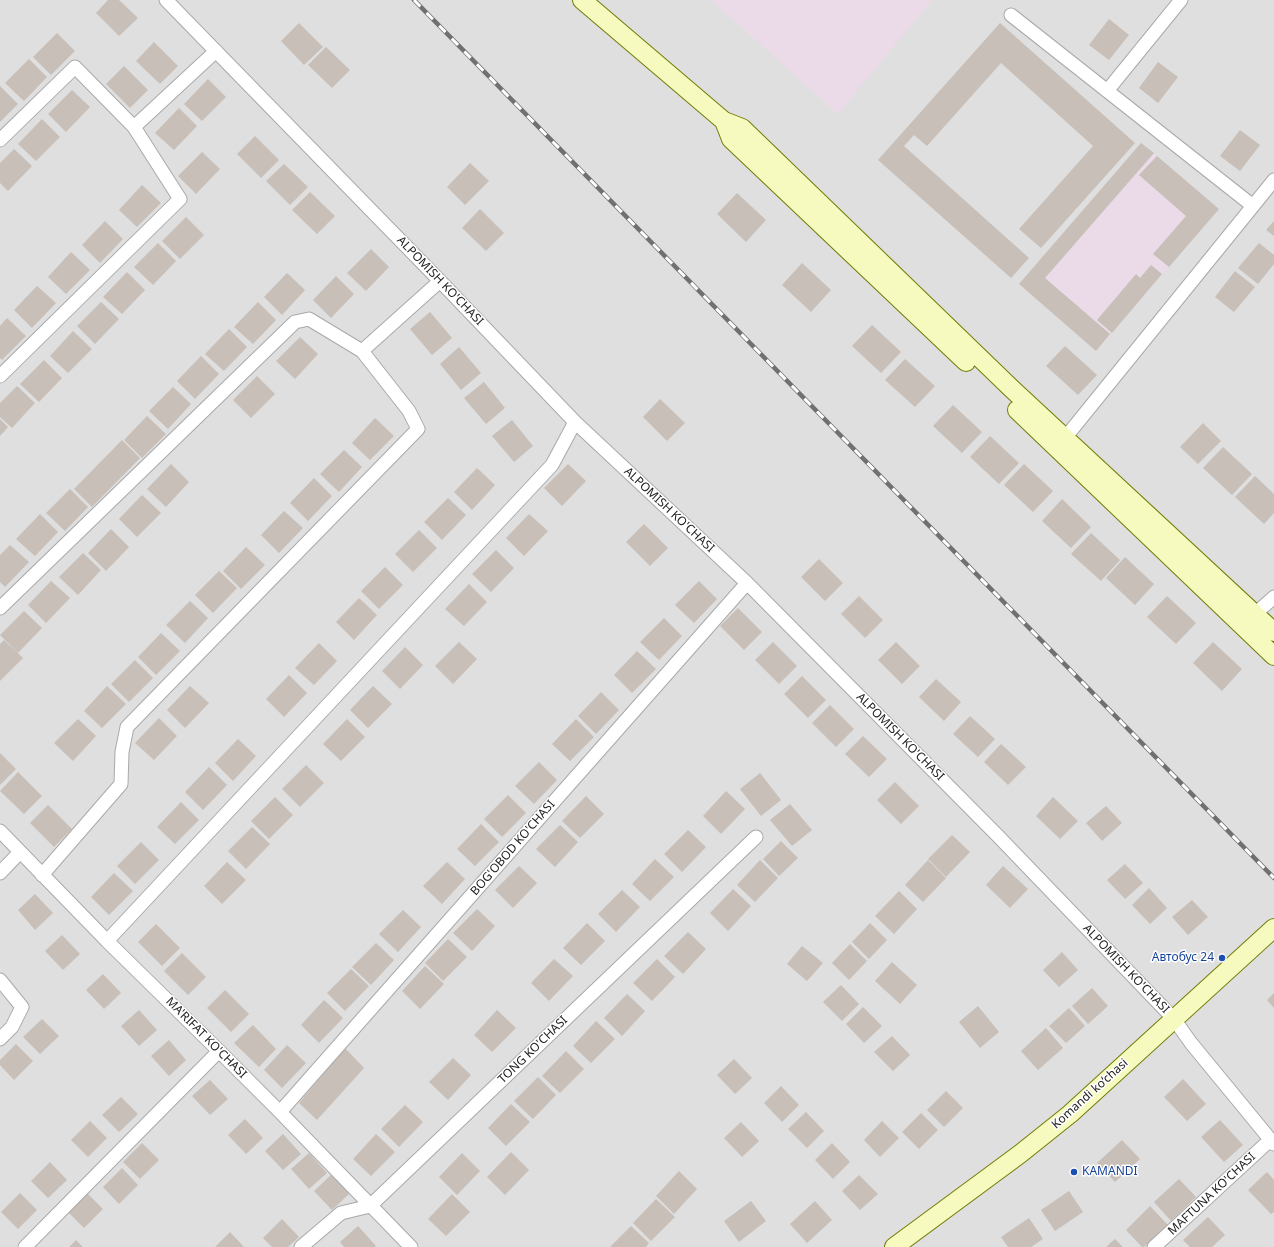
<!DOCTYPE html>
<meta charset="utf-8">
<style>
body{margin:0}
canvas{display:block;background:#f2efe9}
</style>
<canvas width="1274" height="1247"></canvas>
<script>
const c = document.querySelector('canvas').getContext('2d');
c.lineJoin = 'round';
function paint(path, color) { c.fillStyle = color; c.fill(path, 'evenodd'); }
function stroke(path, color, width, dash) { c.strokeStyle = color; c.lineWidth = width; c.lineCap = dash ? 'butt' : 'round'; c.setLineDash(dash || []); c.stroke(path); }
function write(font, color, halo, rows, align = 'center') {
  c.font = font + ' "Noto Sans",sans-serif'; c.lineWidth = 3; c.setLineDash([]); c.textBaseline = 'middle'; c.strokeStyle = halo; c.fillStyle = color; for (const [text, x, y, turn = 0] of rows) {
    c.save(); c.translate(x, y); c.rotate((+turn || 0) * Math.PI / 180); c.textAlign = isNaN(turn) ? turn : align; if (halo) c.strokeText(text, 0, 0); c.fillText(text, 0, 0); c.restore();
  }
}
const residential = new Path2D(`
 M0 0H1274V1247H0Z`);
const industrial = new Path2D(`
 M711 0H932L838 114Z
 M1141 143 1219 209 1096 351 1019 284Z`);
const building = new Path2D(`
 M108 0H119L138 18 119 36 96 13Z
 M1109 19 1129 35 1109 60 1089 45Z
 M299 23 323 47 304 65 281 41Z
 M1000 23 1135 143 1041 248 1019 229 1093 146 1001 63 927 146 914 135 904 146 1029 258 1011 278 878 160Z
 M57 33 75 51 51 75 33 57Z
 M154 42 178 66 160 84 136 61Z
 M326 47 350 70 332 88 308 65Z
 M29 59 47 77 24 101 5 83Z
 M1158 62 1178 77 1158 103 1139 88Z
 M124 66 148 90 130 108 106 84Z
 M208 79 226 97 202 121 184 104Z
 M0 86 18 104 0 122Z
 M72 90 90 107 66 132 48 114Z
 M179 108 197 126 174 150 155 133Z
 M42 119 60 137 36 161 18 144Z
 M1240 130 1260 145 1240 171 1220 156Z
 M255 136 279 160 261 178 237 154Z
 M1141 143 1154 153 1045 278 1110 334 1096 351 1019 284Z
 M14 149 32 166 8 191 0 183V163Z
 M202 152 220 169 196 194 178 176Z
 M1157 156 1219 209 1169 267 1153 254 1186 216 1139 175Z
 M470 163 489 181 465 205 447 187Z
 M284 164 308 187 290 205 266 181Z
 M142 185 161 203 137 227 119 210Z
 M310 192 335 216 317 234 292 210Z
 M737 193 766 220 746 242 717 214Z
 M480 209 504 233 486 251 462 228Z
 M186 217 204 235 180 259 162 241Z
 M105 221 123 239 100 263 82 245Z
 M1274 221V236L1266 230Z
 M158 243 176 261 153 285 134 267Z
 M1259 243 1274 255V264L1258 284 1238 268Z
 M371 249 389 267 366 291 347 273Z
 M71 252 90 270 66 294 48 277Z
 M802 263 831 290 811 312 782 285Z
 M1151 265 1162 274 1112 333 1097 320 1136 274 1140 278Z
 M1235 271 1255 287 1234 312 1215 297Z
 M127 272 145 290 122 314 103 297Z
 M287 273 305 290 282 315 264 297Z
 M336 276 354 294 331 318 313 300Z
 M37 286 56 303 32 328 14 310Z
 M101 302 119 319 95 344 77 326Z
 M258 302 276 320 253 344 234 327Z
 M430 312 452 338 432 355 410 329Z
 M7 318 26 336 2 360 0 358V326Z
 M872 325 901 352 881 373 852 346Z
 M229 329 247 347 224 371 205 354Z
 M73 331 92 349 68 373 50 356Z
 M300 337 318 354 295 379 276 361Z
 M1065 346 1097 375 1078 395 1046 366Z
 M459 347 481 373 461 390 440 364Z
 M201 356 219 374 195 399 177 381Z
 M905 359 935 386 915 407 885 380Z
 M44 360 62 378 39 402 20 384Z
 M257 376 275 394 251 418 233 400Z
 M484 382 505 408 486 424 464 398Z
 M17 386 35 403 12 428 0 417V403Z
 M173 387 191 404 168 429 149 411Z
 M660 399 685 423 667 441 643 417Z
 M953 405 982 432 962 453 933 426Z
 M147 416 166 434 142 458 124 440Z
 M375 418 394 436 370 460 352 443Z
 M0 419 8 427 0 436Z
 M512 420 533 446 514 462 492 436Z
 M1203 423 1221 441 1198 464 1180 447Z
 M990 436 1019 463 999 484 970 457Z
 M122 440 140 458 92 507 74 489Z
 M1223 447 1252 474 1232 495 1203 468Z
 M344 450 362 467 339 492 320 474Z
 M171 464 189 482 166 507 147 489Z
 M568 464 586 481 562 506 544 488Z
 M1024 464 1053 491 1033 512 1004 485Z
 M477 468 495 485 472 510 454 492Z
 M1255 476 1274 494V513L1264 524 1235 497Z
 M314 478 332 496 308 521 290 503Z
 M70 489 88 507 65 531 46 513Z
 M142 495 161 513 137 537 119 519Z
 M448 498 466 515 442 540 424 522Z
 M1062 499 1091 527 1071 548 1042 521Z
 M284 511 303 528 279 553 261 535Z
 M40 514 58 532 35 556 16 539Z
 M529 514 548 531 524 556 506 538Z
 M644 524 668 548 650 566 626 542Z
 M111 529 129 547 106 571 88 553Z
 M419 530 437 548 413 572 395 554Z
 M1091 533 1120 560 1101 581 1071 554Z
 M10 545 29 562 5 587 0 582V555Z
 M246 547 265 565 241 589 223 571Z
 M496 550 514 568 491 592 472 574Z
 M83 553 101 570 78 595 59 577Z
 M1125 557 1154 584 1135 605 1106 578Z
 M819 559 843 583 825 601 801 577Z
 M385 567 403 585 379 609 361 591Z
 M219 571 237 588 213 613 195 595Z
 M51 581 70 598 46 623 28 605Z
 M699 581 717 599 694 623 675 605Z
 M469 584 487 602 464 626 445 609Z
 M859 596 883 620 865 638 841 614Z
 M1167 596 1196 623 1176 644 1147 617Z
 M359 598 377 615 354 640 336 622Z
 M190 601 208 618 185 643 166 625Z
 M738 608 762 632 744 650 720 626Z
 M24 611 42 628 18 653 0 635Z
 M664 618 682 636 659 660 640 642Z
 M161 633 180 651 156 675 138 657Z
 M4 640 23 658 0 681V644Z
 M459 642 477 659 453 684 435 666Z
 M773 642 797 666 779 684 755 660Z
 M896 642 920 666 902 684 878 660Z
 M1213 642 1242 669 1222 691 1193 663Z
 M319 643 337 661 314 685 295 668Z
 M405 647 423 665 400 689 382 671Z
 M637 651 656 669 632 693 614 675Z
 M135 660 153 678 129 702 111 684Z
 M289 675 307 693 284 717 266 699Z
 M802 676 826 700 808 718 784 694Z
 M936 679 961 702 944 721 919 697Z
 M107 686 126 704 102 728 84 711Z
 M190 686 209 703 185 728 167 710Z
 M373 686 392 704 368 728 350 710Z
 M601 692 619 710 596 734 578 716Z
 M830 705 854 729 836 747 812 723Z
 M970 716 995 739 978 757 953 734Z
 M159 718 177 736 154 760 135 743Z
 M78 719 96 736 73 761 54 743Z
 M347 719 365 737 341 761 323 744Z
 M576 719 594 737 570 761 552 744Z
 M863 736 887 759 869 777 845 754Z
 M238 739 256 756 233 781 215 763Z
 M1001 744 1026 767 1008 785 984 762Z
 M0 753 16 769 0 785Z
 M539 762 557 780 534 804 515 786Z
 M306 765 324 783 300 807 282 789Z
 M209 767 227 785 203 810 185 792Z
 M18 772 42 796 24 814 0 791Z
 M760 773 781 800 761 816 740 789Z
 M895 782 919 806 901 824 877 800Z
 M726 791 745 809 721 834 703 816Z
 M508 795 526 813 502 837 484 819Z
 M586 796 604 814 580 838 562 821Z
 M275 797 293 815 269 839 251 821Z
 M1053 797 1078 821 1060 839 1036 816Z
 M181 802 199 820 175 844 157 827Z
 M790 804 812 830 792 846 770 820Z
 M48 805 72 829 54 847 30 823Z
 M1106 806 1122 823 1102 841 1086 823Z
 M481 824 499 842 475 866 457 849Z
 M560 825 578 842 555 867 536 849Z
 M252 827 270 844 246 869 228 851Z
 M688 830 706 847 682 872 664 854Z
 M952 835 970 852 946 877 928 859Z
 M781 841 798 858 779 876 763 859Z
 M141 842 159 860 135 884 117 866Z
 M655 859 674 877 650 901 632 884Z
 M760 860 778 878 755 902 737 885Z
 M928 860 946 878 923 902 905 885Z
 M227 862 246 880 222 904 204 886Z
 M447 862 465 879 442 904 423 886Z
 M1125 864 1143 883 1125 899 1107 880Z
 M519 866 537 883 513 908 495 890Z
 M1003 866 1028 889 1010 908 986 885Z
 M114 873 133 891 109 915 91 897Z
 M1149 888 1167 908 1150 924 1132 905Z
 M733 889 751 906 728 931 710 913Z
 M622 890 640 907 616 932 598 914Z
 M899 891 917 909 894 934 875 916Z
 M35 894 53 913 35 930 18 910Z
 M1192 900 1208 917 1188 935 1172 917Z
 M477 909 495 926 472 951 453 933Z
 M403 910 421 927 398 952 379 934Z
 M587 923 605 941 581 965 563 948Z
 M870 923 887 940 869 959 852 942Z
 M156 924 180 948 162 966 138 942Z
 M688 932 706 949 683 974 664 956Z
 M62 935 80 954 63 970 45 951Z
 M448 939 467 957 443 981 425 963Z
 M376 943 394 960 371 985 352 967Z
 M850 944 867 961 849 980 832 963Z
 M802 946 823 963 807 981 787 964Z
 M1062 952 1078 970 1059 987 1043 970Z
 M182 953 206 977 188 995 164 971Z
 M554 959 573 976 549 1001 531 983Z
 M657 959 675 977 652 1001 633 983Z
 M892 962 917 985 900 1004 875 981Z
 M425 966 444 984 420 1009 402 991Z
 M351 969 369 986 345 1011 327 993Z
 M103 974 121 993 104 1009 86 990Z
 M841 985 859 1004 842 1021 823 1002Z
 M1092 988 1108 1006 1088 1024 1072 1006Z
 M225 990 249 1014 231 1032 207 1008Z
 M1274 993V1008L1267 1000Z
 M627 994 645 1011 622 1036 604 1018Z
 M324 1000 343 1018 319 1043 301 1025Z
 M978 1006 999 1032 980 1048 959 1022Z
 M863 1007 882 1026 864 1043 846 1024Z
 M1069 1008 1085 1026 1066 1043 1049 1026Z
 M139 1010 157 1030 139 1046 121 1026Z
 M497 1010 516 1028 492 1052 474 1035Z
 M42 1019 59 1036 40 1054 23 1037Z
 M596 1021 615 1039 591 1063 573 1046Z
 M253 1025 276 1049 259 1067 234 1043Z
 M1046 1028 1063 1048 1038 1070 1021 1051Z
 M892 1036 910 1055 893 1071 874 1052Z
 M169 1040 186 1060 169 1076 151 1056Z
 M16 1044 33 1061 14 1080 0 1065V1060Z
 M287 1045 306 1063 282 1088 264 1070Z
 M345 1048 364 1068 317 1120 299 1103Z
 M566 1051 584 1069 560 1093 542 1076Z
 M453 1058 471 1075 448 1100 429 1082Z
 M734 1059 752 1078 735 1094 717 1075Z
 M538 1077 556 1095 533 1119 514 1101Z
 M1183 1079 1206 1104 1187 1121 1164 1097Z
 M210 1080 228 1099 210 1115 192 1096Z
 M781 1086 799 1105 782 1122 764 1103Z
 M946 1091 963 1108 944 1127 927 1110Z
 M121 1097 138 1114 119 1132 102 1115Z
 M511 1104 530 1122 506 1146 488 1128Z
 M405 1105 423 1122 399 1147 381 1129Z
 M806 1112 824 1131 807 1148 788 1129Z
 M921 1113 938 1130 919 1149 902 1132Z
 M245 1119 263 1138 246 1154 228 1135Z
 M1220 1120 1243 1145 1224 1162 1201 1137Z
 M90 1121 107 1138 88 1157 71 1140Z
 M882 1121 899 1138 880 1157 864 1140Z
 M741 1122 759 1141 742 1157 724 1138Z
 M283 1134 301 1154 283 1170 265 1151Z
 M376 1134 395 1152 371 1176 353 1159Z
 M1122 1140 1140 1159 1115 1182 1097 1163Z
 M142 1143 159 1160 140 1179 123 1162Z
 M832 1143 850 1162 833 1179 815 1160Z
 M511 1152 529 1170 505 1195 487 1177Z
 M309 1153 327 1173 309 1189 291 1169Z
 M462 1153 480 1171 457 1195 439 1177Z
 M50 1162 67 1180 48 1198 31 1181Z
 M122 1168 138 1185 119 1204 103 1187Z
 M679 1171 697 1189 674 1214 656 1196Z
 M1267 1172 1274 1180V1212L1271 1214 1248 1190Z
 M332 1174 349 1194 332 1210 314 1191Z
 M859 1175 878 1194 860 1210 842 1191Z
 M1179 1179 1196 1197 1171 1221 1154 1202Z
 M1069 1191 1083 1212 1055 1231 1041 1210Z
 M86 1192 103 1209 84 1228 67 1211Z
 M20 1193 37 1210 18 1229 1 1212Z
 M452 1194 470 1212 446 1236 428 1219Z
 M656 1199 675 1217 651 1241 633 1223Z
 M751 1201 766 1221 739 1242 724 1221Z
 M815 1201 832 1220 807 1243 790 1224Z
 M1150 1206 1168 1225 1144 1247H1142L1126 1230Z
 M1208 1217 1225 1235 1212 1247H1190L1183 1240Z
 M1029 1218 1043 1239 1031 1247H1008L1001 1237Z
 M282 1219 299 1237 288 1247H272L263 1238Z
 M358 1226 376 1246 374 1247H344L340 1242Z
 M631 1226 649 1243 646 1247H610Z
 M230 1232 244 1247H215Z
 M1115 1239 1123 1247H1106Z
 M76 1240 83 1247H69Z`);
const minor = new Path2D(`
 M166 0 440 281 575 422 747 583 998 836 1174 1019 1191 1043 1274 1144
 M1011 15 1253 206
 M1107 91 1181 0
 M0 140 75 67 134 127
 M362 351 440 281
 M0 376 180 199 134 127 216 51
 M1065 438 1274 180
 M0 608 295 322 309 319 362 351 409 411 418 429 127 727 122 752 121 784 42 875
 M1255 614 1274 597
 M0 831 107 941 219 1051 280 1112 411 1247
 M0 873 20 852
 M107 941 552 465 575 422
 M0 980 22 1007 12 1027 0 1039
 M280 1112 747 583
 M25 1247 219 1051
 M301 1247 341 1213 370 1206 756 837
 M1154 1247 1270 1140`);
const secondary = new Path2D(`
 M582 0 724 121 742 128 1012 389 1274 632
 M724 121 731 139 966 362
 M1017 410 1274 656
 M894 1247 1020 1154 1070 1114 1274 928`);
const rail = new Path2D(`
 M414 0 1274 878`);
const markers = [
 [1222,958,4,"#1a4fb4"],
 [1074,1172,4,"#1a4fb4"]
];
const streetNames = [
 ["ALPOMISH KO'CHASI",440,281,46],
 ["ALPOMISH KO'CHASI",669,510,43],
 ["ALPOMISH KO'CHASI",900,737,45],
 ["BOG'OBOD KO'CHASI",513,848,-49],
 ["ALPOMISH KO'CHASI",1126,969,46],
 ["MA'RIFAT KO'CHASI",206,1038,45],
 ["TONG KO'CHASI",533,1050,-44],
 ["Komandi ko‘chasi",1090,1094,-42],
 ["MAFTUNA KO'CHASI",1212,1194,-43]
];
const transitNames = [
 ["Автобус 24",1214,958],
 ["KAMANDI",1082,1172,"left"]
];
paint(residential, '#e0dfdf');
paint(industrial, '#ebdbe8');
paint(building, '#c7bfb8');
stroke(minor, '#a9a9a9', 15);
stroke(secondary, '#707d05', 20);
stroke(minor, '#fff', 13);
stroke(secondary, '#f7fabf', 18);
stroke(rail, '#707070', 4.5);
stroke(rail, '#fff', 3, [9]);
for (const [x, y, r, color] of markers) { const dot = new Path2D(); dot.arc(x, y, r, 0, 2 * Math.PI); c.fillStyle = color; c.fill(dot); stroke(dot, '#fff', 1.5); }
write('12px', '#222', '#fff', streetNames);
write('12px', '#164399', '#fff', transitNames, 'right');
</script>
